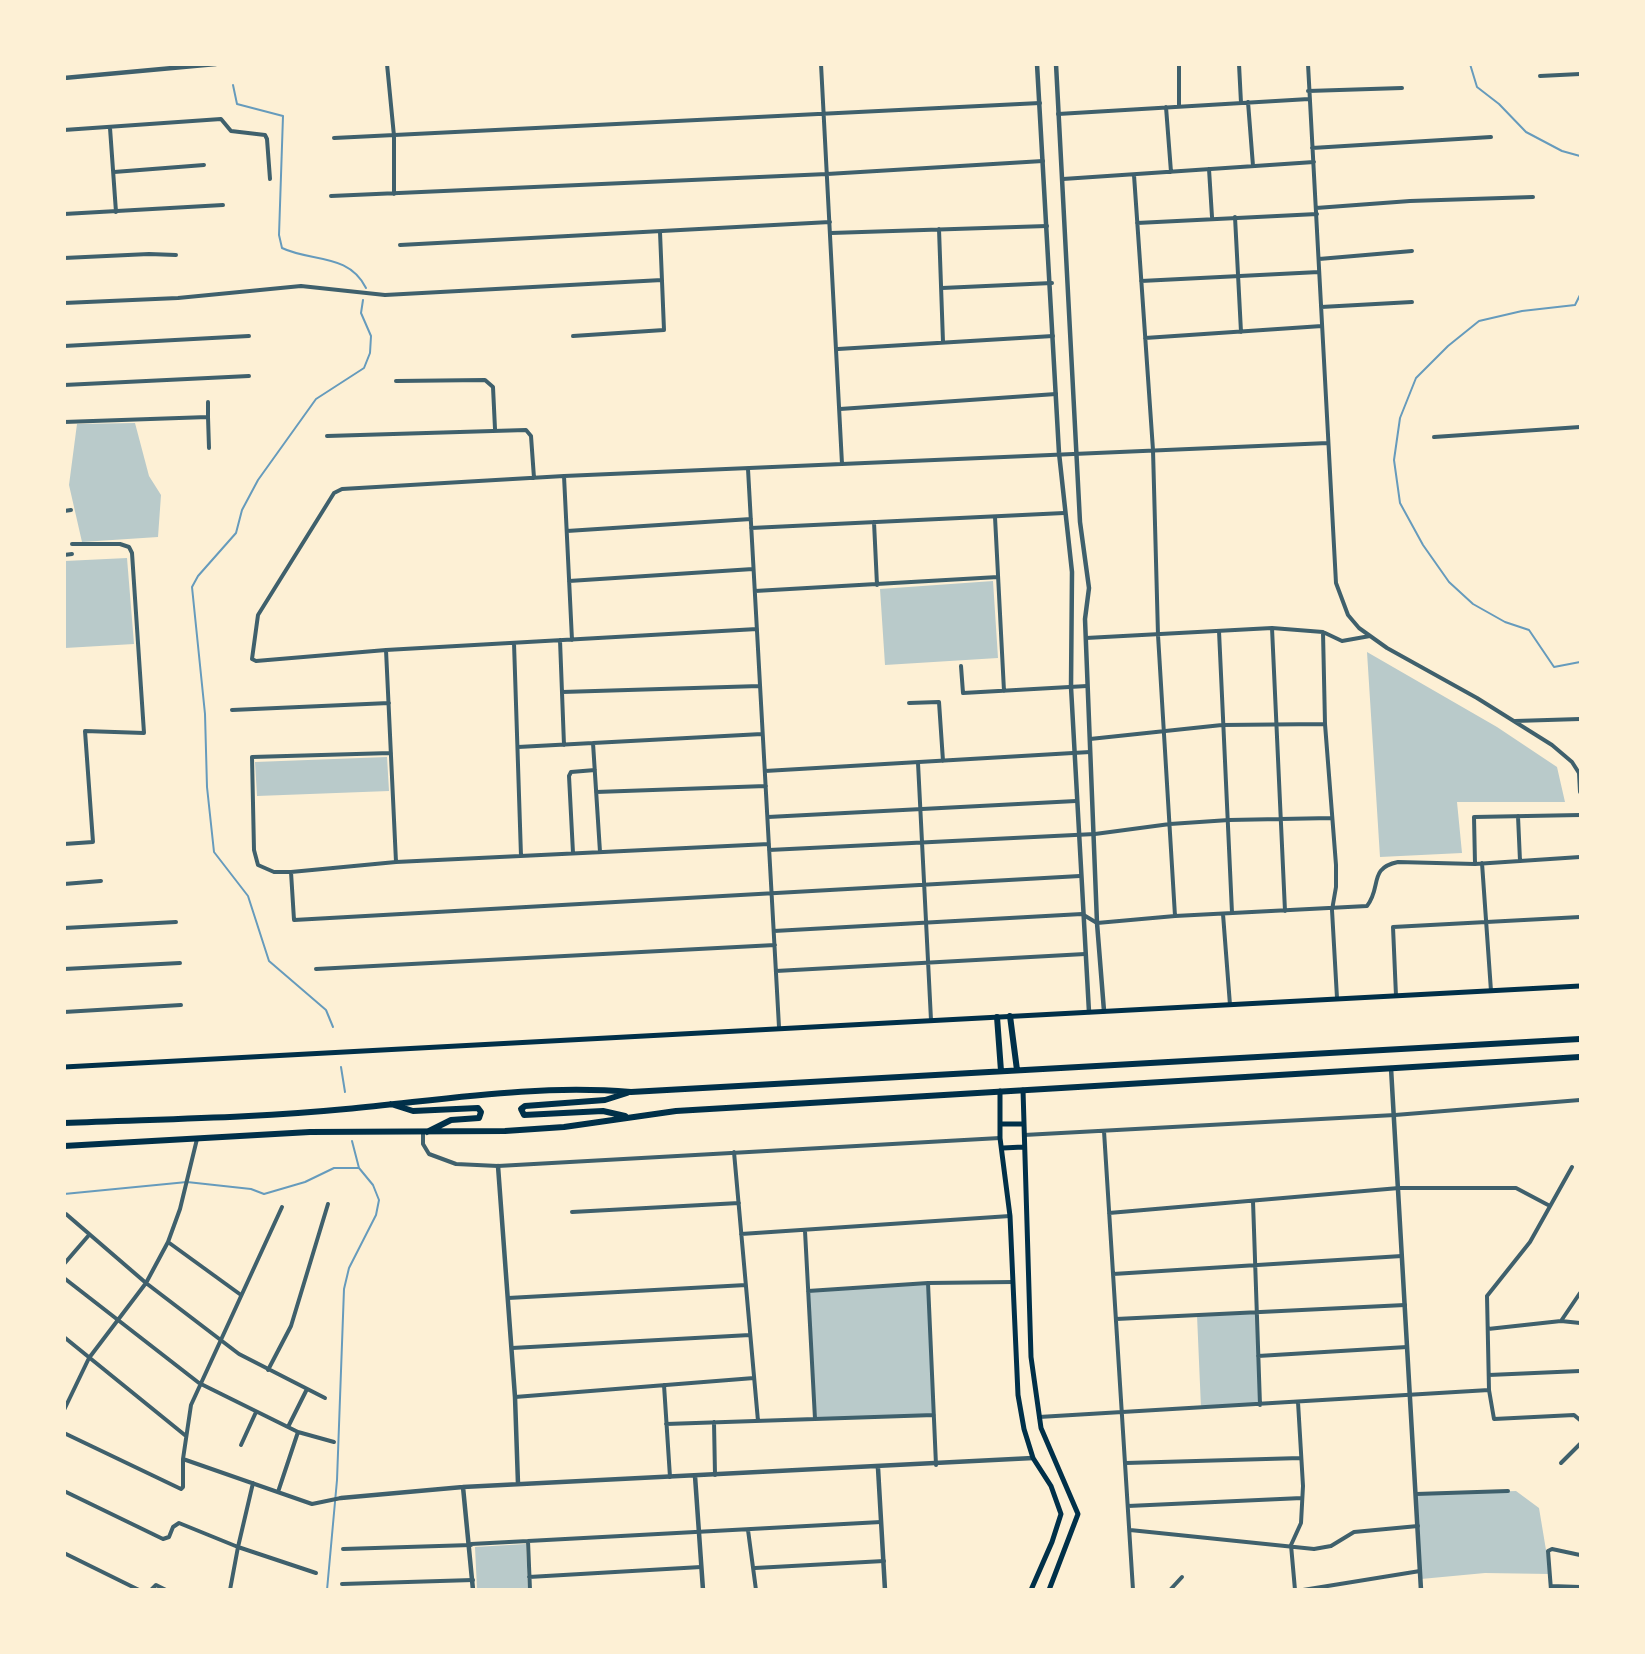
<!DOCTYPE html>
<style>
body{margin:0}
#map{position:relative;width:1645px;height:1654px;overflow:hidden;background:#fdf0d5;font-family:"Roboto Serif",serif}
canvas{display:block}
.frame{position:absolute;inset:0;border:66px solid #fdf0d5;pointer-events:none}
</style>
<div id="map">
<canvas width="1645" height="1654"></canvas>
<div class="frame"></div>
</div>
<script>
const c = document.querySelector('canvas').getContext('2d');
c.lineJoin = 'round';
function paint(path, color) { c.fillStyle = color; c.fill(path, 'evenodd'); }
function stroke(path, color, width, dash) { c.strokeStyle = color; c.lineWidth = width; c.lineCap = dash ? 'butt' : 'round'; c.setLineDash(dash || []); c.stroke(path); }
const green = new Path2D(`
 M135 423 149 476 161 495 158 537 82 542 69 485 77 424Z
 M127 558 134 644 65 648V561Z
 M993 581 998 658 885 665 880 589Z
 M1367 652 1497 727 1557 767 1565 802H1457L1462 853 1380 857Z
 M387 757 389 791 257 796 255 762Z
 M928 1283 934 1415 815 1419 808 1291Z
 M1257 1312 1260 1405 1201 1408 1197 1315Z
 M1516 1491 1539 1508 1550 1574 1485 1573 1421 1579 1416 1494Z
 M526 1544 528 1589H477L475 1547Z`);
const stream = new Path2D(`
 M1470 64 1477 87 1499 104 1526 132 1562 151 1580 156
 M233 85 237 104 283 116 279 235 282 248C311 262 349 253 366 288
 M1580 295 1575 305 1522 311 1479 321 1448 346 1416 378 1400 418 1394 460 1400 503 1423 545 1449 582 1473 604 1505 622 1529 630 1554 667 1580 662
 M333 1027 326 1010 269 961 248 896 214 852 207 787 205 714 192 587 198 576 236 533 242 510 258 480 316 399 364 368 370 353 371 336 361 313 363 300
 M341 1067 345 1092
 M64 1194 187 1182 251 1189 264 1194 305 1182 334 1168H358
 M327 1590 337 1480 344 1289 349 1268 376 1215 379 1200 373 1185 359 1168 352 1141`);
const minor = new Path2D(`
 M387 64 394 136V194
 M821 64 842 464
 M1179 64V106
 M1239 64 1241 103
 M1308 64 1336 583 1348 615 1359 628 1387 648 1477 698 1552 745 1572 762 1579 773 1580 792
 M1540 76 1580 74
 M1308 91 1402 88
 M1248 102 1253 166
 M1166 107 1171 172
 M1058 114 1309 99
 M110 128 116 212
 M64 130 221 119 231 131 265 135 267 139 270 179
 M334 138 1040 103
 M1312 148 1491 137
 M1209 169 1212 217
 M114 172 204 165
 M1134 175 1153 450 1158 635 1175 916
 M1063 179 1314 162
 M331 196 827 174 1043 161
 M1316 208 1410 201 1533 197
 M64 214 223 205
 M1235 217 1241 332
 M1137 223 1317 214
 M939 229 943 342
 M831 233 1047 226
 M400 245 830 222
 M64 258 149 254 176 255
 M1319 259 1412 251
 M1141 281 1319 272
 M942 288 1052 283
 M64 303 178 298 301 286 385 295 662 280
 M1321 307 1412 302
 M573 336 664 330 660 232
 M1145 338 1322 326
 M64 346 249 336
 M838 349 1053 336
 M396 381 485 380 493 387 495 429
 M64 385 249 376
 M840 409 1056 394
 M208 417 209 448
 M64 422 208 417V402
 M327 436 526 430 531 436 534 478
 M1434 437 1580 427
 M748 469 779 1027
 M564 476 572 640
 M64 511 71 510
 M995 517 1004 691
 M874 522 877 585
 M751 528 1064 513
 M567 531 751 519
 M64 555 72 554
 M569 581 753 569
 M755 591 998 577
 M1272 628 1285 911
 M757 629 386 650 256 661 252 659 258 615 334 493 342 489 564 476 1328 443
 M1219 631 1232 913
 M1323 632 1325 724 1336 865V887L1332 910 1337 998
 M1086 638 1272 628 1323 632 1342 641 1370 636
 M560 640 564 745
 M514 643 521 856
 M386 650 396 862
 M961 666 963 693 1087 686
 M562 692 760 686
 M909 703 939 702 943 761
 M232 710 389 703
 M1515 721 1580 719
 M1090 739 1222 725 1325 724
 M593 743 600 852
 M518 747 762 734
 M391 753 252 757 254 850 258 865 274 872H291L396 862 769 844
 M918 763 931 1020
 M765 771 1090 752
 M596 792 766 786
 M1518 816 1520 861
 M768 817 1076 801
 M64 844 93 842 85 731 144 733 132 553 129 547 120 544H72
 M769 850 1095 834 1170 824 1229 820 1332 818
 M573 853 569 776 571 772 595 770
 M1482 863 1491 991
 M1475 864 1474 817 1580 815
 M291 872 294 920 1080 876
 M64 884 101 881
 M1223 914 1230 1005
 M64 928 176 922
 M774 931 1082 914 1097 923 1175 916 1367 906C1382 887 1368 868 1398 862L1475 864 1580 857
 M64 969 180 963
 M316 969 775 945
 M776 971 1085 954
 M1396 996 1393 927 1580 917
 M64 1012 181 1005
 M1104 1131 1133 1590
 M423 1134V1144L429 1154 456 1164 498 1166 1000 1138
 M1024 1135 1395 1115 1580 1100
 M734 1152 758 1421
 M1572 1167 1530 1242 1487 1296 1489 1390 1494 1419 1574 1415 1580 1420
 M1253 1201 1260 1405
 M572 1212 739 1203
 M1109 1213 1399 1188H1516L1550 1206
 M66 1214 146 1283 239 1354 325 1398
 M805 1231 815 1419
 M741 1234 1010 1216
 M168 1242 241 1295
 M64 1264 89 1235
 M1113 1274 1402 1256
 M64 1278 199 1383 298 1432 334 1442
 M928 1283 936 1465
 M808 1291 928 1283 1013 1282
 M508 1298 746 1285
 M1116 1319 1405 1305
 M1561 1321 1580 1293
 M1488 1329 1561 1321 1580 1323
 M64 1337 186 1436
 M512 1348 750 1335
 M1258 1356 1407 1347
 M268 1370 291 1326 328 1204
 M1489 1375 1580 1371
 M664 1385 670 1477
 M515 1397 754 1378
 M64 1410 89 1358 146 1283 168 1242 180 1209 197 1139
 M1039 1417 1489 1390
 M714 1422 715 1475
 M666 1424 934 1415
 M288 1427 307 1389
 M64 1433 181 1489 183 1487V1459L191 1405 282 1207
 M241 1445 256 1412
 M183 1459 312 1504 341 1498
 M1126 1463 1301 1458
 M1561 1463 1580 1444
 M253 1483 238 1547 316 1573
 M64 1491 163 1539 169 1537 173 1527 179 1523 238 1547 230 1590
 M278 1492 298 1432
 M1416 1494 1508 1491
 M1128 1506 1302 1498
 M748 1530 756 1590
 M1130 1530 1314 1549 1331 1546 1354 1532 1418 1526
 M528 1541 881 1522
 M471 1544 528 1541 530 1590
 M343 1549 471 1545
 M64 1553 139 1590
 M755 1568 884 1561
 M529 1577 701 1567
 M342 1584 473 1580
 M1551 1586 1580 1587
 M151 1590 156 1585 166 1590
 M1170 1590 1182 1577
 M1295 1590 1291 1545 1301 1523 1303 1486 1298 1402
 M1303 1590 1420 1571
 M1551 1590 1548 1551 1552 1549 1580 1555`);
const tertiary = new Path2D(`
 M1037 64 1059 453 1072 572 1071 687 1089 1012
 M1056 64 1080 522 1089 588 1085 619 1097 923 1104 1011
 M64 78 216 64
 M1391 1068 1421 1590
 M498 1166 515 1397 518 1484
 M878 1468 885 1590
 M695 1476 703 1590
 M463 1487 473 1590
 M341 1498 463 1487 1033 1458`);
const secondary = new Path2D(`
 M64 1067 1580 986
 M1023 1090 1031 1357 1041 1428 1078 1514 1049 1590
 M1000 1091V1138L1010 1216 1018 1395 1024 1429 1033 1458 1051 1486 1061 1514 1052 1542 1031 1590
 M1001 1124H1022
 M1003 1148 1023 1147`);
const trunk = new Path2D(`
 M1010 1016 1017 1070
 M997 1017 1001 1071
 M391 1104 413 1111 478 1108 481 1112 479 1118 451 1120 427 1132
 M625 1116 603 1111 524 1115 521 1109 525 1106 605 1100 627 1093
 M64 1123C158 1119 253 1118 346 1109 442 1100 534 1084 631 1092L1580 1039
 M64 1146 310 1132 505 1131 564 1127 676 1111 1580 1057`);
paint(green, '#b9caca');
stroke(stream, '#669bbc', 2);
stroke(minor, '#3f606c', 4);
stroke(tertiary, '#3f606c', 4.5);
stroke(secondary, '#003049', 5);
stroke(trunk, '#003049', 6);
</script>
